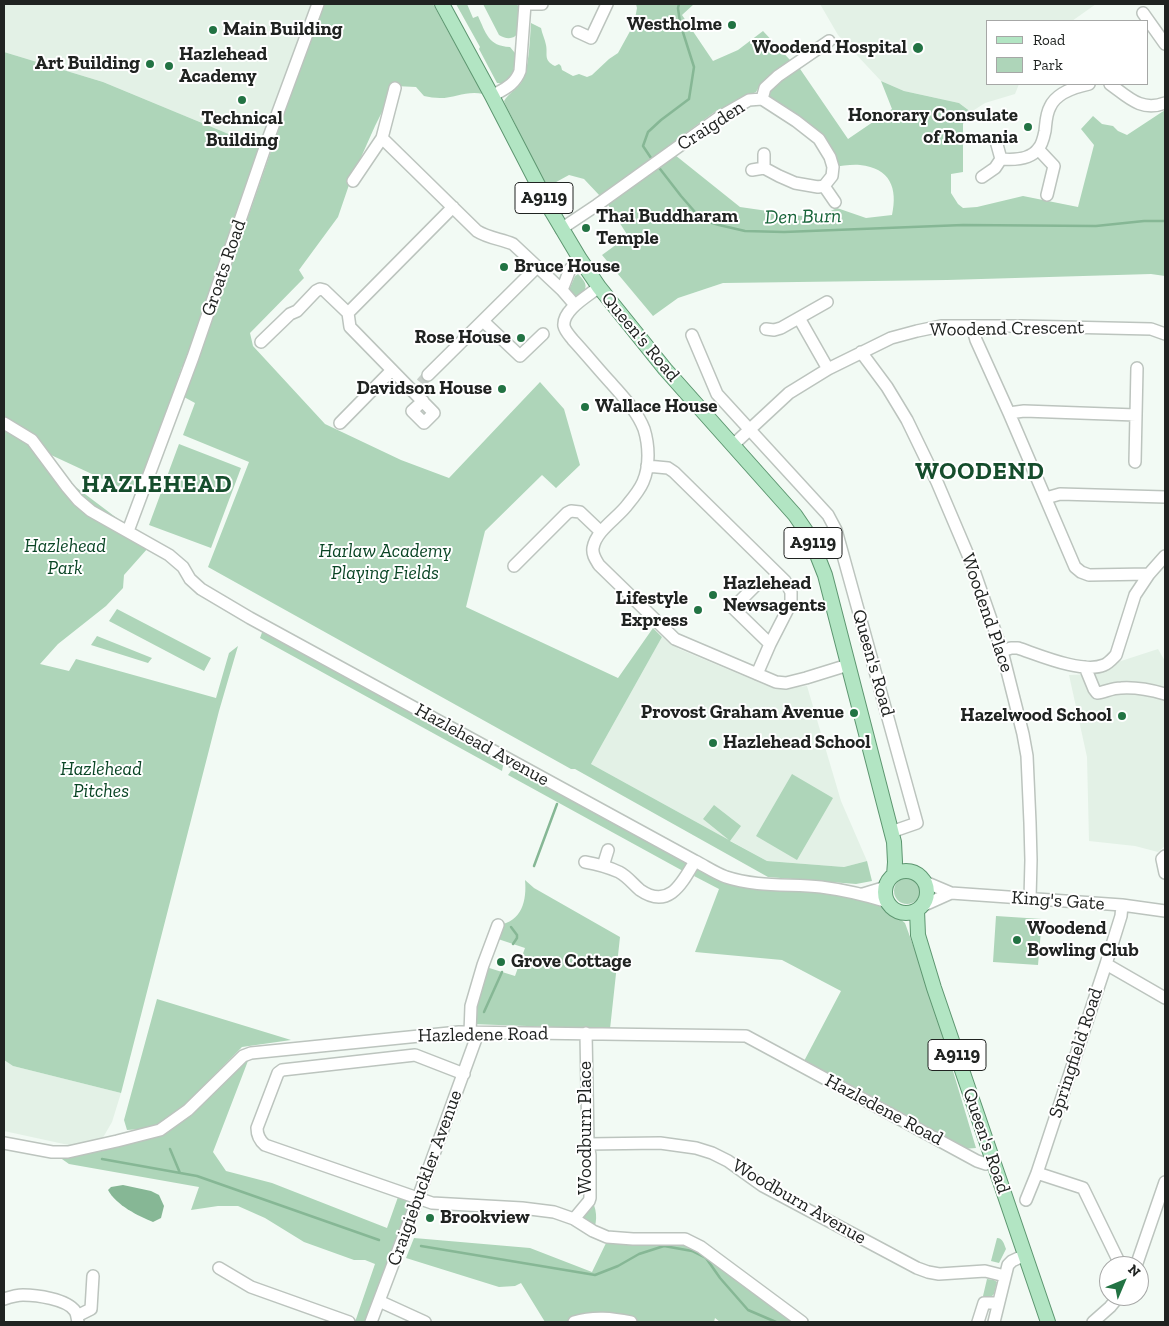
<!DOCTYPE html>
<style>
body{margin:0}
#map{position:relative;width:1169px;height:1326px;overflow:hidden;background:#f2faf4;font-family:"Zilla Slab",serif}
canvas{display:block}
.frame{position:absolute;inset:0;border:5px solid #202321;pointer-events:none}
.legend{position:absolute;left:986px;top:20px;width:162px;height:65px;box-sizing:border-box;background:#fff;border:1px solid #a6a7a6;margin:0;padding:6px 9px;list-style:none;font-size:15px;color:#202321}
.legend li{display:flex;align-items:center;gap:10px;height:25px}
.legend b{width:25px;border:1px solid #a6a7a6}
.north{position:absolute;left:1099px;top:1256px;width:50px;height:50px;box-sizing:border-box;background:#fff;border:1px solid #a6a7a6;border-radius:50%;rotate:45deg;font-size:14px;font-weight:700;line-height:20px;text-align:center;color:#202321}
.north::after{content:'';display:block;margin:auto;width:18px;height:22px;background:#227343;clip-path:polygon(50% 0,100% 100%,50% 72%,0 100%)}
</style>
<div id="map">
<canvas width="1169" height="1326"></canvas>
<div class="frame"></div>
<ul class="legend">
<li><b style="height:6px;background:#b2e5c3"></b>Road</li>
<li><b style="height:14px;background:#aed5b9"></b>Park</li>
</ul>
<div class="north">N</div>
</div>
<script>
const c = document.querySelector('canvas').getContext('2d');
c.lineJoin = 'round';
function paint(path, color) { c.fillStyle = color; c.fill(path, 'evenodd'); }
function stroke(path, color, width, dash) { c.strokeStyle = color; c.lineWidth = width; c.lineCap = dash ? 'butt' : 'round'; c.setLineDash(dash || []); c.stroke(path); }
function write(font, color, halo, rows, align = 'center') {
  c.font = font + ' "Zilla Slab",serif'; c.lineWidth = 4; c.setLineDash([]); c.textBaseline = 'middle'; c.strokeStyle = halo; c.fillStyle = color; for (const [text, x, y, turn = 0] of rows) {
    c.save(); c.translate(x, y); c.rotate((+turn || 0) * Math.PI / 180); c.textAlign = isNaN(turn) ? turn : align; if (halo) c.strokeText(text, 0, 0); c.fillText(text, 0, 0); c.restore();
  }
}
const built = new Path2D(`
 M4 4H312L260 147 103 82 4 52Z
 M820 4H1096L1072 21H988V84H1019L1015 94 985 103 971 112 959 103 904 91 881 81 838 35Z
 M662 637 679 649 775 689 807 686 841 801 867 861 844 867 767 861 591 764Z
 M1158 649 1165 661V846L1158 852 1135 846 1089 841 1087 757 1069 675 1096 674 1118 662Z
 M4 1060 13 1066 121 1093 112 1122 101 1141 73 1146 4 1131Z`);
const green = new Path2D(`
 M322 4H433L483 94C468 90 455 98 440 98 435 98 429 97 424 96L416 87 395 86 375 126 350 182 338 217 299 270 304 278 250 333 253 346 325 424 401 460 449 478 540 382 564 409 580 465 556 488 542 475 485 531 466 607 618 678 653 628 662 637 591 764 729 840 703 819 714 805 741 826 730 841 767 861 844 867 867 861 872 881 856 884 768 877 575 769H571L208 567 249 462 183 435 195 403 184 397 212 321Z
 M456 4H467L473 18 478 16C486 33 488 46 510 47L515 53C515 65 514 85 497 83L479 49 480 47Z
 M483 4H517L518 6V33C514 40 505 39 499 35Z
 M636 4H694L682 15 713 61 738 50 763 31 790 60 760 85 756 92 716 111 600 196 584 179 569 175 547 187 506 106 504 101C508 94 516 90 521 83 529 72 530 38 531 23L541 28C542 34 545 39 546 45 548 55 543 60 555 66L559 64 561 66 562 70 573 76 579 74 587 77 592 75 609 59 618 53 634 24 637 8Z
 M4 52 103 82 260 147 185 368 182 367 137 495 51 455 69 482 126 525 148 548 124 575 123 588 106 606 58 644 40 664 69 671 76 659 216 698 229 653 238 646 219 711 121 1093 13 1066 4 1060Z
 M796 63 848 139 892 109 881 81 904 91 959 103 971 112 965 118 963 124V172L951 174V193L958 204 963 208 977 207 1023 196 1078 207 1094 145 1081 129 1093 116 1102 124 1113 126 1118 131 1127 135 1165 110V276L1151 274 947 280 723 283 678 298 653 316 602 255 628 236 607 203 675 155 740 207 816 218 837 208 866 218 892 215C898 188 890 168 860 165 852 164 842 166 833 167L819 139 762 99Z
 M578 274C588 284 589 290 576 296L573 295 569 290 575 276Z
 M179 444 241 468 211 548 149 525Z
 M117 609 211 658 204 671 109 621Z
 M264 627 502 761 503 766 502 771 260 638Z
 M97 636 152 658 148 663 91 645Z
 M516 769 688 860 683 871 508 775 511 771Z
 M792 774 833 798 797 860 756 836Z
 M698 866 728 882 873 897 905 923 927 984 976 1148 963 1149 803 1063 841 991 782 960 695 952 719 889 694 876Z
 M894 891a13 13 0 1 1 26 0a13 13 0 1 1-26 0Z
 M525 880 534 888 620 937 610 1029 471 1024 486 967 515 976 525 948 495 938 498 925C522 922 527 900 525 880Z
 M996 916 1042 919 1038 965 993 962Z
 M157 999 291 1040 242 1047 183 1107 156 1128 127 1130 124 1120Z
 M251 1053 213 1152 226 1171 272 1183 387 1228 398 1197 416 1204 371 1322H355L375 1264 365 1260H354L304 1242 265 1218 238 1206H218L191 1210 199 1187 69 1164 52 1152 160 1130Z
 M590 1198C597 1207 598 1221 593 1231L574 1219Z
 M414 1238 530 1248 592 1272 607 1241 690 1244 796 1322H720L715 1318 714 1322H545L521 1283 515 1286 499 1287 406 1258Z
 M997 1238C1003 1238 1004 1244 1006 1249L999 1263 991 1261Z
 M987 1279 994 1280 997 1282 994 1294 991 1297 983 1296Z`);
const water = new Path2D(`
 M123 1185 151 1191 159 1195 164 1206 161 1218 153 1222C138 1216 116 1205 108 1190L111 1187Z`);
const stream = new Path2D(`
 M653 161 643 146 648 132 661 120 689 99 694 67 680 23 678 8 679 4
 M657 165 681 196 702 220 719 225 745 231 784 232 963 225 1096 226 1144 221H1165
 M534 866 557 804
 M511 927 517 935V938L513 944
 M484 1012 502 972
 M170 1149 180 1173
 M102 1159 197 1176 379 1240
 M421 1246 595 1275 618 1266 639 1254 664 1246 692 1251 706 1258 720 1278 748 1310 776 1322`);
const minorTunnel = new Path2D(`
 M421 383 428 375`);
const minor = new Path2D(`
 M525 4H542
 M1143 13 1165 44
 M578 32 591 38 607 4
 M1110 84C1128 97 1141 112 1165 103
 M492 96C504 89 515 85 520 71L525 4
 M762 99 765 88 778 76 829 41
 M382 138 477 231C488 238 501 239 513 244L562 290 575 305
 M996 141 1001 159
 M1038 149 1054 166 1047 195
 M764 154V168
 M982 177 995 168 1001 159C1013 160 1030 160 1038 149 1042 145 1044 136 1045 131 1046 123 1046 114 1050 107 1056 93 1075 87 1089 84
 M353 181 382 138 395 88
 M824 186 835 202
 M561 229 597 205 721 116 749 100 762 99 796 121 819 139 830 157 833 167 832 176 824 186 818 187 795 183 779 176 764 168 752 170
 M599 287C588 296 562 310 564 326 565 331 570 336 573 340 586 354 598 369 611 383 623 397 637 411 644 429 649 445 650 466 643 482 640 489 633 498 628 504 618 518 596 530 593 548 592 555 596 560 599 565L675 639 776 682 786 683 806 678 848 665
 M562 290 570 269 580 259
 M348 313 453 207
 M799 318 828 369
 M483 321 520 356 543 334
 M972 326 976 340 1009 413 1075 567 1081 572 1089 575 1149 574
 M766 329 774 330 781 328 827 302
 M692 335 717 394 828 515 836 530 917 823 891 832
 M261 342 290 314 297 311 316 291 320 289 324 290 348 313 350 327 434 413 424 423 412 411 423 401
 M861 352 887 387 907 420 937 482 971 562 1002 651 1023 734 1027 756 1030 823 1031 860 1030 899
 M428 375 537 267
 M1009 413 1024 411 1136 415
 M4 423 32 440 67 487 78 500 91 511 169 555 183 567 190 579 201 589 250 618 695 861C705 866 715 873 726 877 756 887 789 884 821 887 844 890 866 895 888 902
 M340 423 392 370
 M733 445 789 393 828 369 891 338 917 331 941 326H1021L1151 329 1165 334
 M1135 462 1137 368
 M647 466 668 468 674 472 785 581 791 592V603L770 644 757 674
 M1046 498 1060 494 1165 497
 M128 531 193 357 267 142 318 4
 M514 566 567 513 571 511 580 512 601 532
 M756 585 733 608 770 644
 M1002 651 1011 648H1018C1039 655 1083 674 1104 665 1109 663 1112 659 1116 655L1135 595 1149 574 1165 556
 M1085 667 1094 689 1097 693C1105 692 1112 688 1121 688 1135 687 1151 690 1165 694
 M1165 856 1162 859 1165 873
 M585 862C597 864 608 867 619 872 627 876 633 884 640 890 669 910 682 883 695 861
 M603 866 608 850
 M925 882 951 893 1122 905 1165 911
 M863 894 886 887
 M922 906 951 893
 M1106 964 1165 998
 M470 1033 471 1006 483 965 498 925
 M464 1074 415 1055 282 1070 278 1073 257 1128C257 1135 259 1140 265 1145L432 1203 522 1208 554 1212 574 1219 593 1231 607 1237 633 1239H685L701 1247 802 1322
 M4 1143 52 1152H68L117 1141 160 1130 188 1110 243 1056 251 1053 459 1032 746 1036 861 1098 977 1161 986 1164 993 1162
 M588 1144 660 1143 696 1148 712 1153 728 1161 763 1186 917 1268 928 1272 939 1274 985 1271 1005 1276
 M1037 1173 1083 1188 1121 1266
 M1026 1200 1037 1173 1106 964 1121 916 1122 905
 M574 1219 589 1201 590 1198V1155L588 1144 586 1033
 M1136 1266 1165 1182
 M219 1268 251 1287 349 1322
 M4 1299C10 1297 16 1295 23 1295 36 1295 67 1299 75 1311 77 1314 77 1318 78 1322
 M379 1301 425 1322
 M77 1316 91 1309 93 1276
 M371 1322 418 1198 478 1033
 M574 1322C594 1316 612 1318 631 1322
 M978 1322 984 1303H998
 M994 1322 1008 1265 1012 1261 1025 1255
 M1093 1322 1110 1307 1119 1296`);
const major = new Path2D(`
 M442 4 492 96 552 212 580 259 599 287 665 369 795 515 810 537 825 575 894 842 895 862 894 875
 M885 892a21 21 0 1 1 42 0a21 21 0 1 1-42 0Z
 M917 910 918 935 934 988 1048 1322`);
const markers = [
 [732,25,5,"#227343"],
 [213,30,5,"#227343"],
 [918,48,6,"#227343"],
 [150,64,5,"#227343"],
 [169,66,5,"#227343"],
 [242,100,5,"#227343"],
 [1028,127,5,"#227343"],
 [586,228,5,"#227343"],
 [504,267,5,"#227343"],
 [521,338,5,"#227343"],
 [502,389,5,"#227343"],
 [585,407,5,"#227343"],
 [713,595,5,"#227343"],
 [698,610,5,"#227343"],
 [854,713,5,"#227343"],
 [1122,716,5,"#227343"],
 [713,743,5,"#227343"],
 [1017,940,5,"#227343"],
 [501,962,5,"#227343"],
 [430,1218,5,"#227343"]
];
const shields = [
 [544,198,58],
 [813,543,58],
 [957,1055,58]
];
const shieldNames = [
 ["A9119",544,198],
 ["A9119",813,543],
 ["A9119",957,1055]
];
const poiNames = [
 ["Westholme",722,25,"right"],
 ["Main Building",223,30],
 ["Woodend Hospital",907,48,"right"],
 ["Hazlehead",179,55],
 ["Academy",179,77],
 ["Art Building",140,64,"right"],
 ["Honorary Consulate",1018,116,"right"],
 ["of Romania",1018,138,"right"],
 ["Technical",242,119,"center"],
 ["Building",242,141,"center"],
 ["Thai Buddharam",596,217],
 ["Temple",596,239],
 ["Bruce House",514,267],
 ["Rose House",511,338,"right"],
 ["Davidson House",492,389,"right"],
 ["Wallace House",595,407],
 ["Hazlehead",723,584],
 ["Newsagents",723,606],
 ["Lifestyle",688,599,"right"],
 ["Express",688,621,"right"],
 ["Provost Graham Avenue",844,713,"right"],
 ["Hazelwood School",1112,716,"right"],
 ["Hazlehead School",723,743],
 ["Woodend",1027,929],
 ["Bowling Club",1027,951],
 ["Grove Cottage",511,962],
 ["Brookview",440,1218]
];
const streetNames = [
 ["Craigden",711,126,-33],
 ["Groats Road",224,268,-71],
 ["Woodend Crescent",1007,329,-1],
 ["Queen's Road",640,337,50],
 ["Woodend Place",987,613,71],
 ["Queen's Road",873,663,74],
 ["Hazlehead Avenue",482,745,29],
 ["King's Gate",1058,901,4],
 ["Hazledene Road",483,1035,-1],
 ["Springfield Road",1076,1053,-72],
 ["Hazledene Road",884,1110,28],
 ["Woodburn Place",586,1128,-90],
 ["Queen's Road",986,1141,71],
 ["Craigiebuckler Avenue",425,1178,-70],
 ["Woodburn Avenue",799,1202,30]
];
const parkNames = [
 ["Hazlehead",65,547],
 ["Park",65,569],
 ["Harlaw Academy",385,552],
 ["Playing Fields",385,574],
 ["Hazlehead",101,770],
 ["Pitches",101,792]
];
const waterNames = [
 ["Den Burn",803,217,-1]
];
const districtNames = [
 ["WOODEND",980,472],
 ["HAZLEHEAD",157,485]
];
paint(built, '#e3f1e6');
paint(green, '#aed5b9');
paint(water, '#86b795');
stroke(stream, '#86b795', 2.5);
stroke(minorTunnel, '#c8cfca', 11, [11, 5.5]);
stroke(minor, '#bcc4be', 14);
stroke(major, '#5d9670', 16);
stroke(minor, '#fff', 11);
stroke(major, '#b2e5c3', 14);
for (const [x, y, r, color] of markers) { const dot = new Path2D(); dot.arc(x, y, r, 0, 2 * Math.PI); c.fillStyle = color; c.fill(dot); stroke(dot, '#fff', 2); }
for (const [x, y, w] of shields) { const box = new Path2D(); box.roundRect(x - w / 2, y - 15.5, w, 31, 4); c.fillStyle = '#fff'; c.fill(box); stroke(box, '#202321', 1); }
write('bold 18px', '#202321', null, shieldNames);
write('bold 19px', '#202321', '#fff', poiNames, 'left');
write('19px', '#202321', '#fff', streetNames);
write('italic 19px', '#0a4525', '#fff', parkNames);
write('italic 20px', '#176438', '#fff', waterNames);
c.letterSpacing = '1px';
write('bold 24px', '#154d2c', '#fff', districtNames);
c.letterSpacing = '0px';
</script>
